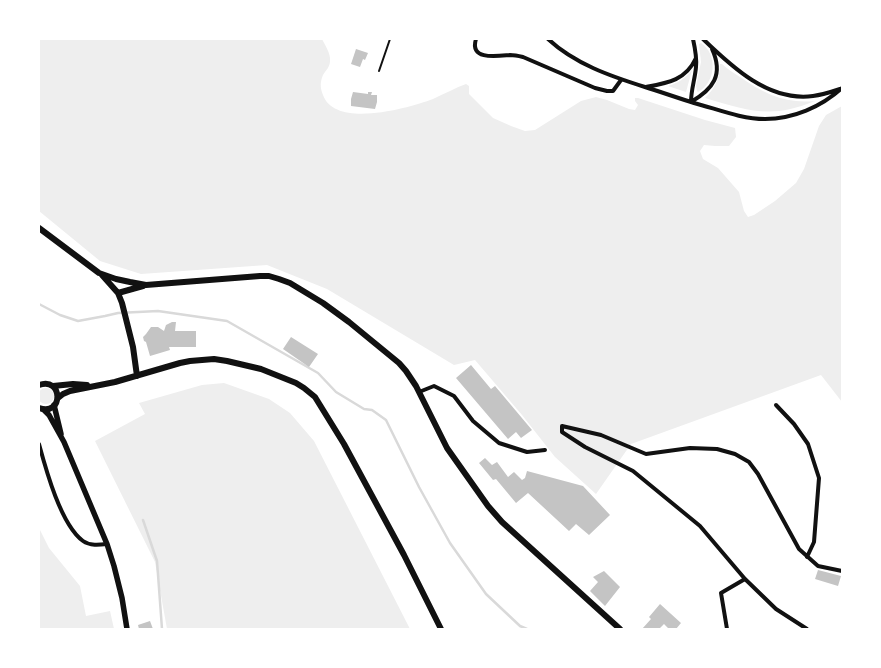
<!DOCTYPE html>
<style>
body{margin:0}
#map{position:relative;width:881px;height:668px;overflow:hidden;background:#fff;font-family:Karla,sans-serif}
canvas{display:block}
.frame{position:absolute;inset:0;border:40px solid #fff;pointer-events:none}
</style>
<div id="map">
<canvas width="881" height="668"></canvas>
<div class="frame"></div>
</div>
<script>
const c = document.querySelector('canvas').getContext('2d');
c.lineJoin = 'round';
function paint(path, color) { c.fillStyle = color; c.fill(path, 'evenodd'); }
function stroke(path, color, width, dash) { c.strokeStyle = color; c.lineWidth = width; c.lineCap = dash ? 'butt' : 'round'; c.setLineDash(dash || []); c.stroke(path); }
const green = new Path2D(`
 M39 39H322C325 45 331 54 330 61 330 67 326 70 323 75 320 82 320 88 323 95 335 129 409 108 433 99 444 94 455 88 466 84L469 86V94L493 118 511 126 525 131 535 130 581 101 596 97 607 100 629 109 635 110 638 105 635 101V98H638L705 120 735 128 736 137 729 146H715L704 145 700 151 703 159 718 168 739 192 744 211 748 217 754 215 775 201 796 183 804 169 819 126 826 115 842 106V402L821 375 631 444 596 494 555 457 522 415 475 360 454 365 327 289 267 265 141 274 100 261 39 211Z
 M701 43C718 54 716 83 698 92L697 91 696 86 701 62 699 44Z
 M720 64H722C727 69 734 73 740 77 764 94 786 104 815 101 772 119 748 111 705 98 715 88 720 78 720 64Z
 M692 70 686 92 668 86C679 83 685 78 692 70Z
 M224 383 269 399 290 413 314 441 410 629H167L155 562 95 441 145 414 139 403 202 385Z
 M38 396a8 8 0 1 1 16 0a8 8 0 1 1-16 0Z
 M39 528 49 548 80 586 86 616 110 611 114 629H39Z`);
const stream = new Path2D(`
 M39 304 60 315 78 321 105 316 118 313 158 311 227 321 318 373 336 392 364 409 372 410 386 420 419 487 450 543 486 594 520 626 527 629
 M143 520 157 561 162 629`);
const building = new Path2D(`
 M356 49 368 53 365 60 363 59 360 67 351 64Z
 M353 92 368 94V92H372L371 95H377V102L375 109 351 106V99Z
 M172 322H176L175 331H196V347H169L170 350 150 356 146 342 144 341 143 337 146 334 151 327H158L164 331 166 325Z
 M291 337 318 354 309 367 283 349Z
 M471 365 491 389 495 386 532 430 521 438 516 432 508 439 456 378Z
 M485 458 492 465 497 462 508 477 514 472 522 480 525 478 527 471 583 486 610 515 589 535 576 524 569 531 528 493 516 503 496 479 493 480 479 463Z
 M818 570 841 576 838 586 815 579Z
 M604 571 620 587 605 606 590 591 598 582 593 577Z
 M660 604 681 623 676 629H669L664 624 659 629H642L651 619 649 617Z
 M150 621 153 629H139L138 625Z`);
const service = new Path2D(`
 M379 71 390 39`);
const minor = new Path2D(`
 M476 39C469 61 498 56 510 55 515 55 519 56 523 57L595 88 607 91H613L621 80
 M548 39C575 64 610 76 645 87 661 92 678 98 694 103 717 109 741 119 765 119 793 119 821 107 842 88
 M703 39C732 67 769 102 813 96 822 95 831 92 840 89
 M646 87C668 83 686 80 696 58
 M691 102C713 89 724 75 712 49
 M691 102C691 90 695 79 696 67 697 58 695 48 693 39
 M419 392 434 386 454 396 473 421 499 443 527 452 545 450
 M776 405 794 424 808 444 819 478 814 542 807 557
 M39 444C46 470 61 525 83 541 90 546 99 545 107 544
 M727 629 721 593 745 579
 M807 629 776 609 745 579 700 526 633 471 585 447 562 432V426L601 435 646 454 690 448 717 449 735 454 749 462 758 474 799 549 818 566 842 571`);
const secondary = new Path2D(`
 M54 405 61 434
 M44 410 49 415 64 442 107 544 114 566 122 598 127 629`);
const primary = new Path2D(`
 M39 228 99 273 116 279 130 282 146 285 260 276H269L279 279 290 283 323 303 349 322 399 363 406 371 416 386 447 448 488 506 502 522 620 629
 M102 275 118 293 122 303 133 347 137 376
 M118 293 143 286
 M39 385C63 376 64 417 39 408
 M53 386 73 384 87 385
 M58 398 63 394 70 391 115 382 180 363 190 361 214 359 227 361 261 369 296 383 304 388 315 397 344 444 404 555 441 629`);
paint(green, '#eee');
stroke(stream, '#d9d9d9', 2.5);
paint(building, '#c4c4c4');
stroke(service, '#111', 2);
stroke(minor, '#111', 4);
stroke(secondary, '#111', 5.5);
stroke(primary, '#111', 6);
</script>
